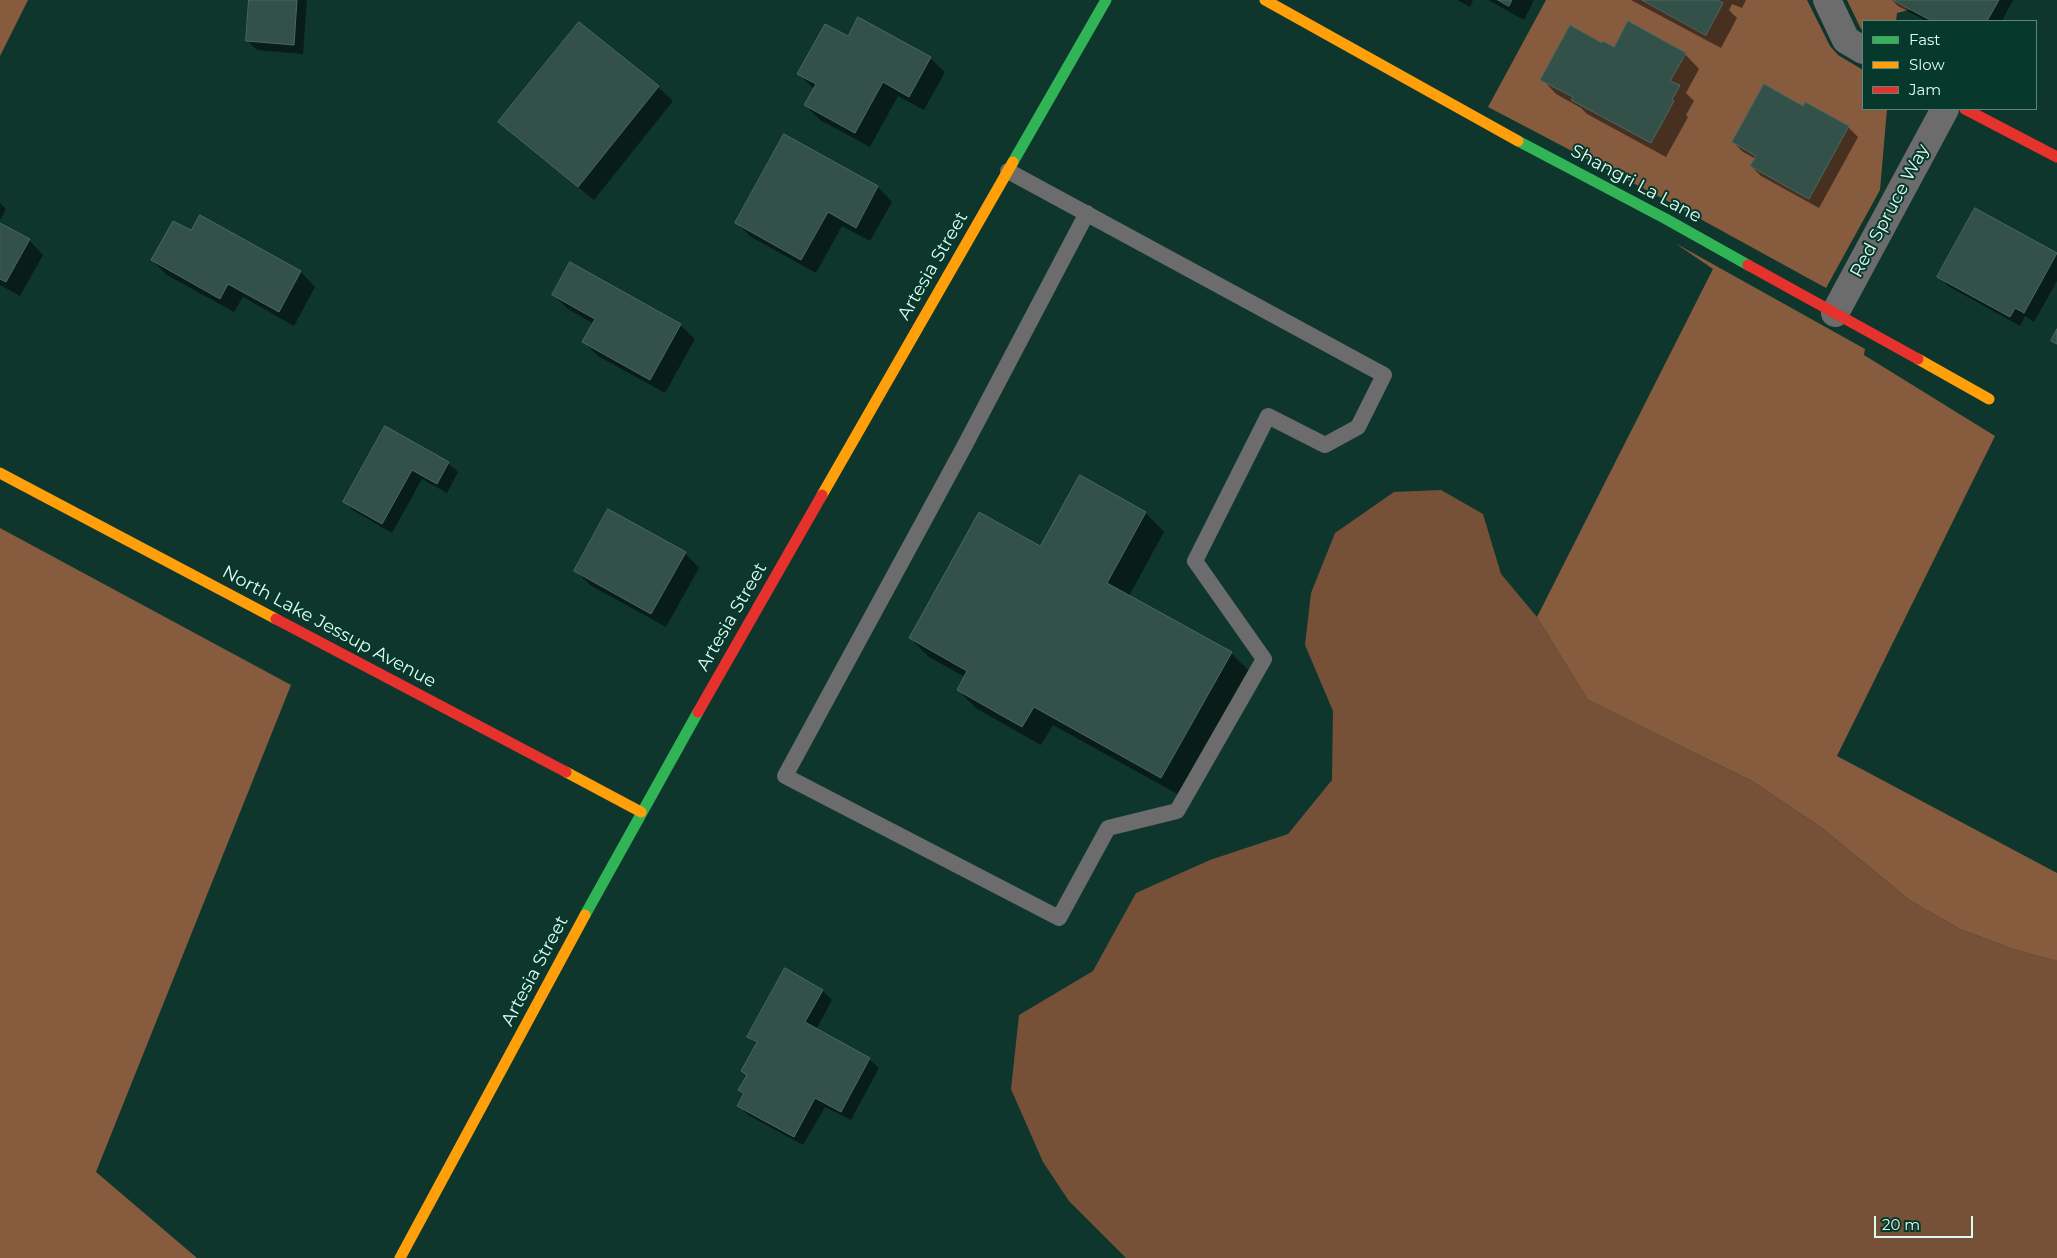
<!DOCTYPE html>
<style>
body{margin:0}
#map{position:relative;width:2057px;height:1258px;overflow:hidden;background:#0f362d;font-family:Montserrat,sans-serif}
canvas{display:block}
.legend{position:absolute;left:1862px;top:20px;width:175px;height:90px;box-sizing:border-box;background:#07382c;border:1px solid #5d877b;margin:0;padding:6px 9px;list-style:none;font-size:15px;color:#defdf1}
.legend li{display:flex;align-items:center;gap:10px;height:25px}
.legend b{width:25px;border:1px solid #5d877b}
.scale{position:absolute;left:1874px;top:1216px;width:99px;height:22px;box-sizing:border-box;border:2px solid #defdf1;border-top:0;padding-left:6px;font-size:15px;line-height:18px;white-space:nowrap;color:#defdf1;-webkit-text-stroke:4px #07382c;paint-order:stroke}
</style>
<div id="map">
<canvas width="2057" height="1258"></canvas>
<ul class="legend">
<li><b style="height:6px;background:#30b455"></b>Fast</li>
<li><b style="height:6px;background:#ff9f0a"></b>Slow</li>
<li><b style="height:6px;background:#e5322d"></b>Jam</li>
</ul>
<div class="scale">20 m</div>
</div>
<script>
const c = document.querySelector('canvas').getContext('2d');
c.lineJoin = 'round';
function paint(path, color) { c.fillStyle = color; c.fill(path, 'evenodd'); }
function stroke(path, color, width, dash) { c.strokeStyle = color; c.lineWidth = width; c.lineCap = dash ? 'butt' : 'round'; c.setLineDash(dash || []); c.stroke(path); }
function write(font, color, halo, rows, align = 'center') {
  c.font = font + ' Montserrat,sans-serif'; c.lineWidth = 4; c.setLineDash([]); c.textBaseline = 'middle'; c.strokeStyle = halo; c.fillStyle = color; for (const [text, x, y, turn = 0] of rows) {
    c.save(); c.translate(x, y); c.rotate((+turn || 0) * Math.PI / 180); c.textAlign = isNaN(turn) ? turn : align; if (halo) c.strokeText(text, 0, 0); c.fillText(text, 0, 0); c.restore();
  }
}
const green = new Path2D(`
 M1441 490 1483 514 1501 574 1537 617 1588 700 1752 781 1822 828 1911 901 1960 929 2013 949 2057 961V1258H1126L1069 1201 1043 1162 1011 1089 1019 1015 1093 971 1136 893 1210 860 1288 834 1332 780 1333 711 1305 645 1311 593 1335 533 1394 492Z`);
const forest = new Path2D(`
 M0 0H28L0 56Z
 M1546 0H1807L1830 46 1838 55 1863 70V109H1887L1880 190 1826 288 1673 204 1488 107Z
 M1847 0H1946L1897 13 1896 21H1863V30L1861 29Z
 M1675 243 1865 349 1864 355 1995 436 1837 756 2057 873V961L2013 949 1960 929 1911 901 1822 828 1752 781 1588 700 1537 617 1713 269Z
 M0 528 291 685 96 1172 197 1258H0Z`);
const shadow = new Path2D(`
 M250 0H307L303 54 257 50 247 40Z
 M1457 0H1473L1470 7Z
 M1488 0H1534L1524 20Z
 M1631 0H1746L1742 8 1732 4 1729 10 1737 18 1721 48Z
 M1892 0H2013L2002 21H1926L1898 6Z
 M579 23 658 87 673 101 594 200 514 136 500 121Z
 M848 38 930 58 945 72 924 110 898 96 870 147 820 120 805 105 814 89 799 74Z
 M1603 45 1614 48 1685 54 1699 69 1686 93 1694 101 1686 115 1688 117 1666 157 1587 114 1581 108 1556 94 1542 79Z
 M1803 108 1848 127 1858 137 1819 208 1761 176 1751 166 1756 159 1743 152 1733 142Z
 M785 136 878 187 892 202 870 241 842 226 816 273 751 237 737 223Z
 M0 203 6 209 0 220Z
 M1976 209 2057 254V281L2034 322 2025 316 2020 326 1948 286 1939 276Z
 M200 216 301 272 315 287 294 326 243 297 234 312 167 275 152 260 191 232Z
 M0 224 29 240 43 255 20 296 0 285Z
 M553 295 680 325 695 339 665 393 598 356 584 342 594 324 568 309Z
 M385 428 448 463 458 472 447 493 422 479 392 533 354 511 344 502Z
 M1080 477 1146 513 1164 532 1129 596 1231 653 1250 672 1181 796 1053 725 1041 745 977 709 958 690 965 677 929 657 910 638 1040 548Z
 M685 553 699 568 666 627 590 585 575 570Z
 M785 970 823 991 832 1000 816 1030 869 1059 879 1068 851 1120 825 1107 803 1145 748 1115 738 1105 744 1094 740 1090 747 1076 742 1071 757 1045 748 1037Z`);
const building = new Path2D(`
 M249 0H297L294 45 246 41Z
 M1498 0H1512L1509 6Z
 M1642 0H1718L1723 3 1706 35Z
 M1893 0H1999L1987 21H1932Z
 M858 17 931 57 909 97 883 82 855 133 804 105 816 84 797 74 825 24 848 36Z
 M1628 21 1686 53 1670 81 1680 85 1672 100 1674 101 1651 143 1571 100 1573 97 1540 80 1570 25 1602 43 1603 41 1614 47Z
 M579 22 659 86 578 187 498 122Z
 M1764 84 1803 106 1805 102 1849 126 1809 199 1750 166 1756 156 1732 142Z
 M784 134 878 186 856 228 828 212 801 260 735 223Z
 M1975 208 2057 253 2024 313 2015 308 2010 317 1937 277Z
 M200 215 301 271 279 312 228 284 220 299 151 260 173 221 191 230Z
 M0 223 30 239 6 282 0 279Z
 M570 262 681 324 650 380 582 342 595 319 552 295Z
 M2057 329V344L2051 341Z
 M385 426 449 462 437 484 412 470 382 524 343 502Z
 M1080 475 1146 512 1107 583 1232 652 1161 778 1034 707 1022 727 957 690 967 671 909 638 979 512 1040 546Z
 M608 509 686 552 651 614 574 571Z
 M785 968 823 990 805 1022 870 1058 841 1112 815 1098 794 1137 737 1106 744 1093 738 1090 747 1075 741 1071 757 1042 747 1037Z`);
const lane = new Path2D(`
 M1008 171 1384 375 1358 427 1325 445 1268 416 1195 561 1264 659 1177 811 1108 828 1059 918 785 776 965 445 1087 213`);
const street = new Path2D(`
 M1827 0 1846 40 1863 50
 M1835 313 1945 109`);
const fast = new Path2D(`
 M1518 141 1666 219 1748 265
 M1013 162 1106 0
 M585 915 698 712`);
const slow = new Path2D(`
 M1265 0 1518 141
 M1918 359 1989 399
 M0 473 276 619
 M822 495 1013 162
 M566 772 641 812
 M400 1258 585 915`);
const jam = new Path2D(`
 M1965 109 2057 157
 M1748 265 1918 359
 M276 619 566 772
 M698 712 822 495`);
const streetNames = [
 ["Shangri La Lane",1636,184,28],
 ["Red Spruce Way",1890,211,-62],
 ["Artesia Street",933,266,-60],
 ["Artesia Street",732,617,-60],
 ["North Lake Jessup Avenue",329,627,28],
 ["Artesia Street",535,971,-62]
];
paint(green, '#765137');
paint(forest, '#875b3d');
paint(shadow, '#0007');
paint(building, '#345149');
stroke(building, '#4a6860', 1);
stroke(lane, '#6c6c6d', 16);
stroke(street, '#6c6c6d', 28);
stroke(fast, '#30b455', 11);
stroke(slow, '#ff9f0a', 11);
stroke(jam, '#e5322d', 11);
write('18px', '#defdf1', '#07382c', streetNames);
</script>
